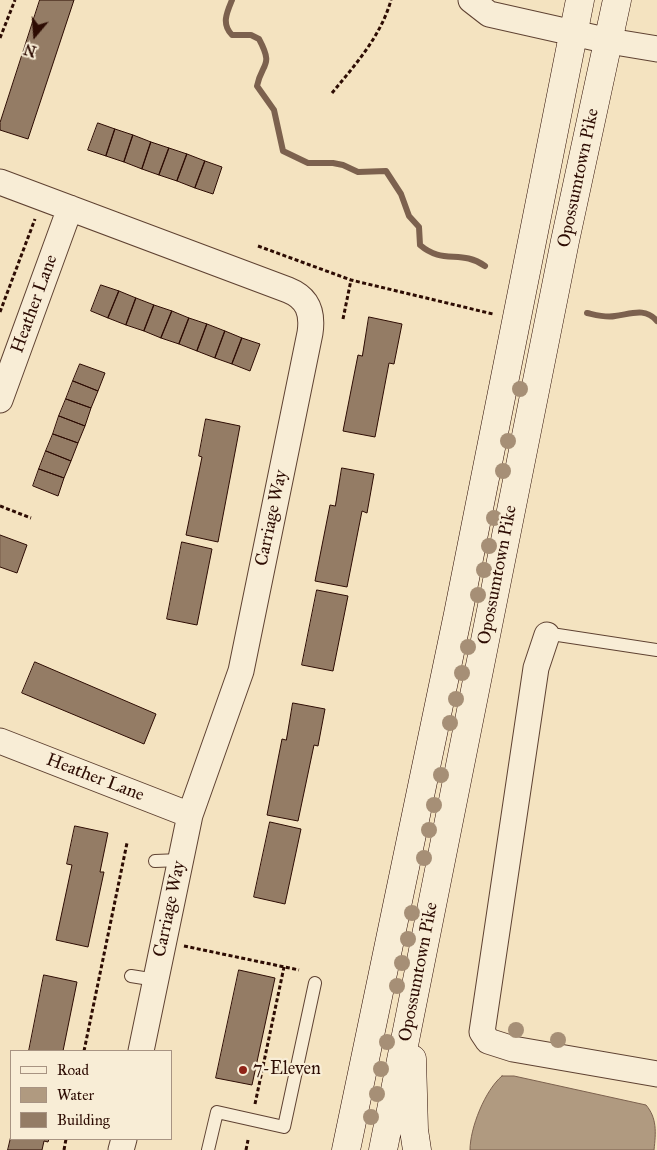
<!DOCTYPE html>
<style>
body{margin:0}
#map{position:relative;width:657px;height:1150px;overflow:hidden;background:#f4e3c0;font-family:"IM FELL Great Primer",serif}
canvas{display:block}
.legend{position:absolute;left:10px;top:1050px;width:162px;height:90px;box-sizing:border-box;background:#f8edd6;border:1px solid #a79382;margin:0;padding:6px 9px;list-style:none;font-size:15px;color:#2d0c03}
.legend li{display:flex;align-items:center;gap:10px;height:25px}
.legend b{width:25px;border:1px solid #a79382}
.north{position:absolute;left:10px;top:10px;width:50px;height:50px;-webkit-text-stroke:4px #f8edd6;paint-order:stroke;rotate:198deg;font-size:14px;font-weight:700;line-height:20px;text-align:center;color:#2d0c03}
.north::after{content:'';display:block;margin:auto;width:18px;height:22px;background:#2d0c03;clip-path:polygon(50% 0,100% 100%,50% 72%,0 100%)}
</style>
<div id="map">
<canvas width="657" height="1150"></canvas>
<ul class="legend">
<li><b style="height:6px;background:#f8edd6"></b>Road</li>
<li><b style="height:14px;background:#b09a80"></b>Water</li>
<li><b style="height:14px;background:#947c65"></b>Building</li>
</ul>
<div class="north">N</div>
</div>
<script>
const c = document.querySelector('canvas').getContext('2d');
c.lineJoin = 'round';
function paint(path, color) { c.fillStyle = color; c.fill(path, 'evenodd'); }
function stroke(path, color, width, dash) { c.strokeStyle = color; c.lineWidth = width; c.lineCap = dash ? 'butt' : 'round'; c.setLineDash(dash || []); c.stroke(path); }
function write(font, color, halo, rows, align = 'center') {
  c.font = font + ' "IM FELL Great Primer",serif'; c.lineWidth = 4.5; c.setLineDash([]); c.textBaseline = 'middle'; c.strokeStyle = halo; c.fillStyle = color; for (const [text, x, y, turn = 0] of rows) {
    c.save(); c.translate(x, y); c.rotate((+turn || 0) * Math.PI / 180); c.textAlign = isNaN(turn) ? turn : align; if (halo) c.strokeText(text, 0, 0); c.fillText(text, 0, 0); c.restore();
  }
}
const water = new Path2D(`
 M502 1076H514L646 1105C657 1118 656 1132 654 1150H470C470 1128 485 1090 502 1076Z`);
const stream = new Path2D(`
 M232 0C227 12 221 24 232 35H251L259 39C274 67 262 62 257 86L274 110 283 151 308 163H333L343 165 358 172 386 171 401 194 409 216 419 227 420 245C443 265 461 249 485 266
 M587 313C596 315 606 318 615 316 631 314 645 307 657 321`);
const building = new Path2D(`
 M40 0H74L28 139 0 130V123Z
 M98 123 115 129 106 156 88 150Z
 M115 129 133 135 124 162 106 156Z
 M133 135 151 142 142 169 124 162Z
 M151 142 169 148 159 175 142 169Z
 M169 148 187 154 177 181 159 175Z
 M187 154 205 161 195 188 177 181Z
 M205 161 222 167 213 194 195 188Z
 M101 285 119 291 108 318 91 311Z
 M119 291 136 298 126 325 108 318Z
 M136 298 154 305 144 331 126 325Z
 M154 305 172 311 161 338 144 331Z
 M172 311 189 318 179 344 161 338Z
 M369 317 402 324 394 364 389 363 375 437 343 431 358 355 362 356Z
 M189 318 207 324 197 351 179 344Z
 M207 324 225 331 215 358 197 351Z
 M225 331 242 338 232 364 215 358Z
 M242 338 260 344 250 371 232 364Z
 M80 364 105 373 98 391 73 381Z
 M73 381 98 391 91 408 66 399Z
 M66 399 91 408 85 426 59 416Z
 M59 416 85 426 78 443 53 434Z
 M206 419 240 426 218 542 186 535 202 457 199 456Z
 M53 434 78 443 71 461 46 451Z
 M46 451 71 461 64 478 39 469Z
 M342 468 374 474 367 513 362 511 347 587 315 581 330 505 335 506Z
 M39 469 64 478 58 496 33 486Z
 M0 535 27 545 17 573 0 567Z
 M182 542 212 549 197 625 167 619Z
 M317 590 348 596 333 671 302 665Z
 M35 662 156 714 144 744 22 693Z
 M293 703 325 709 318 746 314 745 298 821 267 815 282 739 286 740Z
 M270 822 301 829 285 904 254 897Z
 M75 826 108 833 100 872H104L88 947 56 940 72 865 67 864Z
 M239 970 275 978 252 1085 216 1078Z
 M44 975 77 982 63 1051H29Z
 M11 1136V1139H49L48 1142 44 1141 42 1150H8Z`);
const path = new Path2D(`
 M0 38 15 0
 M332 93C355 65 381 36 391 0
 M258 246 351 280 493 314
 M0 312 35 219
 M343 319 351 280
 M0 506 31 518
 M184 946 299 970
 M84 1051 127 843
 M255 1104 284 967
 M64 1150 66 1139
 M246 1150 248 1140`);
const service = new Path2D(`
 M547 635H558L657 650
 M155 861 180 860
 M131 976 156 980
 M208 1150 217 1112 284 1127 315 983`);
const minor = new Path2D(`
 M471 0 489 14 609 41 657 49
 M0 182 288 290C308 298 313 313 310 333L241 671 190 815 141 1051
 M0 400 70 208
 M547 635 536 668 482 1032 488 1041 513 1049 657 1074
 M0 741 190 815
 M121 1150 124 1139`);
const secondary = new Path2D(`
 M412 1059 414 1130 417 1150
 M346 1150 458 614 580 0
 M383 1150 565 241 617 0`);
const trees = [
 [520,389],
 [508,441],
 [503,471],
 [494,518],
 [489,546],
 [484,570],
 [478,595],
 [468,647],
 [462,673],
 [456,699],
 [450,723],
 [441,775],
 [434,805],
 [429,830],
 [424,858],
 [412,913],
 [408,939],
 [402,963],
 [397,986],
 [516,1030],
 [558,1040],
 [387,1042],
 [381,1069],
 [377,1094],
 [371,1117]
];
const markers = [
 [243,1070,5,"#8f2418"]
];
const streetNames = [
 ["Opossumtown Pike",579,178,-78],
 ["Heather Lane",35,304,-70],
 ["Carriage Way",272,518,-78],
 ["Opossumtown Pike",498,575,-79],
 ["Heather Lane",95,778,21],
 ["Carriage Way",170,909,-78],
 ["Opossumtown Pike",419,972,-79]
];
const poiNames = [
 ["7-Eleven",253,1070]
];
paint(water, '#b09a80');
stroke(water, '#7c614e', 1);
stroke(stream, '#7c614e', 6);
paint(building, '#947c65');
stroke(building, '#2d0c03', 1);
stroke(service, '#5f4232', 14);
stroke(minor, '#5f4232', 27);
stroke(secondary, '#2d0c03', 29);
stroke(path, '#2d0c03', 3, [4, 2.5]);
stroke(service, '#f8edd6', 12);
stroke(minor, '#f8edd6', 25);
stroke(secondary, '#f8edd6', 28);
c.fillStyle = '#a68f76';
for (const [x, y] of trees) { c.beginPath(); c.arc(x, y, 8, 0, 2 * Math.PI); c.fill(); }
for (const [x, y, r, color] of markers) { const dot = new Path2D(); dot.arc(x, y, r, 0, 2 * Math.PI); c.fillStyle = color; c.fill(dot); stroke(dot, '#f8edd6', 2); }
write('18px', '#2d0c03', '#f8edd6', streetNames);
write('18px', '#2d0c03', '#f8edd6', poiNames, 'left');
</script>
